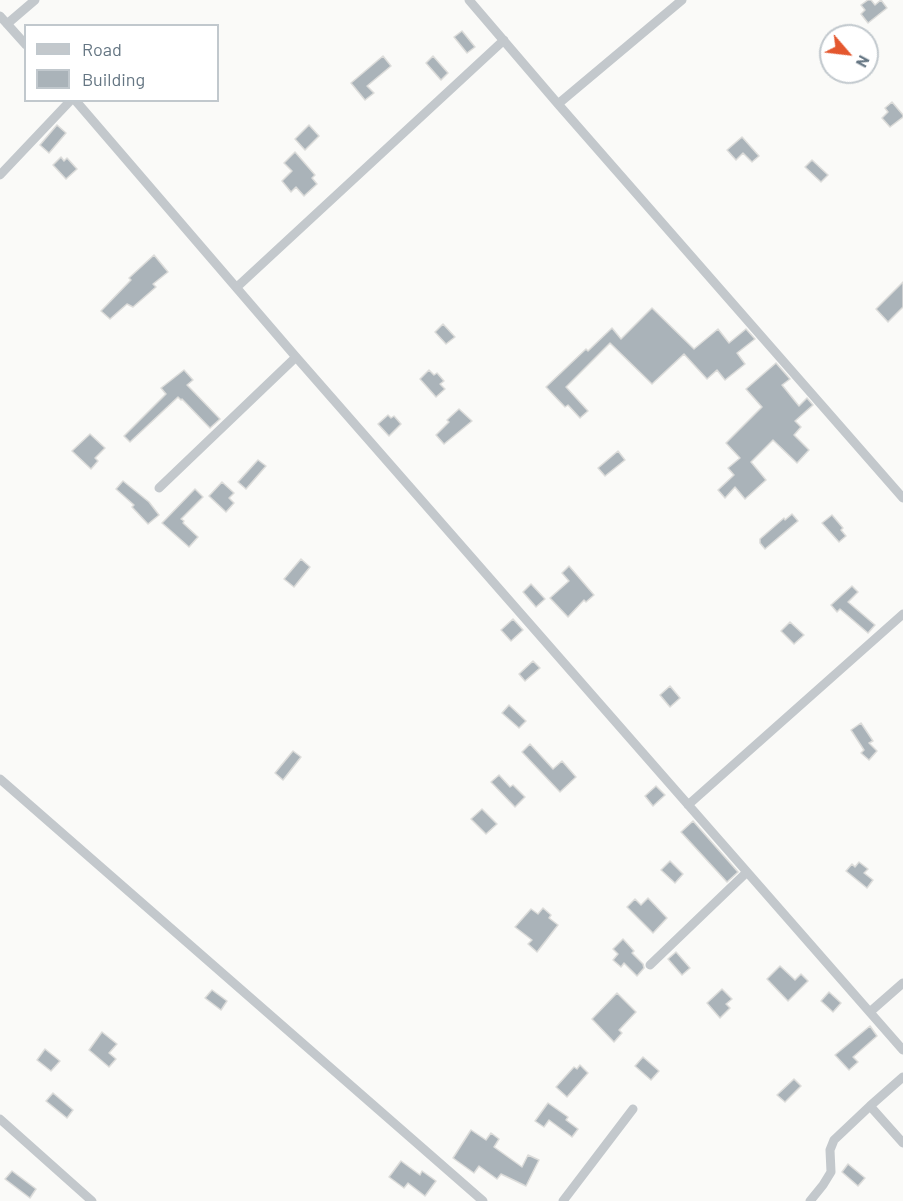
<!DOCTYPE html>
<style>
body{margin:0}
#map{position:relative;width:903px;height:1201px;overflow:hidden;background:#fafaf8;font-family:Barlow,sans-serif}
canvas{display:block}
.legend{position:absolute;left:24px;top:24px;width:195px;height:78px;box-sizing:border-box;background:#fff;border:2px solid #c1c8cd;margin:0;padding:8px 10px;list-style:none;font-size:18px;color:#657683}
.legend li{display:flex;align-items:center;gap:12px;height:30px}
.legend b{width:30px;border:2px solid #c1c8cd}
.north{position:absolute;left:819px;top:24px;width:60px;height:60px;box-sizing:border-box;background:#fff;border:2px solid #c1c8cd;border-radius:50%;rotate:118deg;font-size:16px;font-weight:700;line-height:24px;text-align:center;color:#657683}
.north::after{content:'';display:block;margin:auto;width:21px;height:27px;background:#e4572e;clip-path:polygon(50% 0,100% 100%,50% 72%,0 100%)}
</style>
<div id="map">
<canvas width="903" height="1201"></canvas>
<ul class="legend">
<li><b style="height:8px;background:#c3c8cc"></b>Road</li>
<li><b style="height:16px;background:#aab3b9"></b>Building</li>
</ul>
<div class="north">N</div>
</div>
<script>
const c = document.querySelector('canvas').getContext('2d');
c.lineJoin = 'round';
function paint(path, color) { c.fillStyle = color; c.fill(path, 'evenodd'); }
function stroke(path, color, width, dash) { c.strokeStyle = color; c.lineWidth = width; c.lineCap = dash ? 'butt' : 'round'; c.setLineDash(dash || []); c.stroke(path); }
const building = new Path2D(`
 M868 0H871L875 5 881 0 887 8 868 23 861 14 865 10 861 5Z
 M462 31 475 47 467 53 454 37Z
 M383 56 391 66 367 86 374 93 365 100 351 83Z
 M433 56 448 73 441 80 426 63Z
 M892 102 903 115V117L890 127 882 118 888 112 885 108Z
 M57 125 66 133 49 153 40 145Z
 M309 125 319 136 305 150 295 139Z
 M742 137 759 156 752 162 743 153 736 160 727 150Z
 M295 152 315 175 312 178 317 184 304 196 296 187 291 192 282 181 292 171 284 163Z
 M61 157 64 161 67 158 77 169 66 179 53 165Z
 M812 160 828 175 821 182 805 167Z
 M154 255 168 272 153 284 156 287 133 307 127 304 110 319 101 311 131 280 129 278Z
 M903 282V307L888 322 876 309Z
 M652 308 694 349 718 329 729 343 746 329 755 339 737 353 745 364 725 380 717 370 707 379 684 354 652 384 610 343 566 387 588 411 580 418 568 405 565 407 546 387 586 349 588 351 612 328 621 339Z
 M443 324 455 337 446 344 435 332Z
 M776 363 790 379 782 385 799 406 807 398 813 405 795 421 801 427 794 435 809 450 797 463 773 440 751 462 766 480 745 499 735 487 725 498 718 490 734 475 728 468 740 458 726 443 762 407 746 389Z
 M184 370 193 380 187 385 220 419 210 428 182 399 181 400 178 397 130 442 124 436 166 394 161 388Z
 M429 370 434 375 437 373 444 381 440 384 445 389 436 397 420 379Z
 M459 409 472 421 444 444 436 435 449 422 447 420Z
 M388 415 391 418 394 416 401 424 389 436 378 424Z
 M90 434 105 448 95 458 98 461 91 469 72 451Z
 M618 451 625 460 605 476 598 468Z
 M258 460 266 466 246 489 238 482Z
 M123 481 149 502 159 515 148 524 132 507 134 505 116 489Z
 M222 482 234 493 229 498 234 503 226 512 209 496Z
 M195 489 203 497 181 519 184 521 183 523 198 537 189 547 162 523Z
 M792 514 798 521 765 549 760 543V539L784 518 785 520Z
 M832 515 843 528 841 530 846 536 839 542 822 523Z
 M301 559 310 567 294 587 284 579Z
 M569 566 594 595 586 602 584 600 568 617 550 598 569 581 562 573Z
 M531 584 545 599 536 607 523 592Z
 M852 586 858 592 848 602 875 625 868 633 840 609 837 612 831 605Z
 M513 619 523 630 511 641 501 630Z
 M790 622 804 635 794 644 781 631Z
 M533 661 540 668 525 681 519 674Z
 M670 686 680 698 670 707 660 695Z
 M509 705 526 721 519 728 502 713Z
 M861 723 873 741 869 743 877 751 869 760 861 753 864 750 851 730Z
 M530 744 553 769 562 761 576 777 560 792 522 752Z
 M293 751 301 757 283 780 275 773Z
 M499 775 510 787 513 785 525 797 515 807 491 782Z
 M656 786 665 795 653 806 645 796Z
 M482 809 497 824 486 834 471 819Z
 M693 821 738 872 727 882 681 832Z
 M670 861 683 874 675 883 661 870Z
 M859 862 868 869 864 873 873 880 867 888 846 871 852 864 855 867Z
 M648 898 667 918 653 933 627 907 635 899 641 905Z
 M543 908 551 915 549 918 558 925 537 952 528 944 532 940 515 927 531 909 538 914Z
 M623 939 634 951 632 953 643 964 644 968 637 976 624 963 621 967 613 960 618 954 613 949Z
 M676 952 690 968 682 975 668 959Z
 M780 966 795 980 801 974 808 981 788 1001 767 979Z
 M722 989 732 999 726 1004 730 1008 720 1018 707 1003Z
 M212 990 227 1001 221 1010 205 998Z
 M829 992 841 1003 833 1012 821 1001Z
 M617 993 636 1012 619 1030 622 1033 614 1042 592 1019Z
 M870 1026 877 1036 853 1057 858 1062 849 1070 835 1055Z
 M102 1032 117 1044 109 1053 116 1059 109 1067 89 1050Z
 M45 1049 60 1061 51 1071 37 1060Z
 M643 1057 659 1071 651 1080 635 1066Z
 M580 1065 588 1073 567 1097 556 1087 574 1067 577 1069Z
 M794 1079 801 1086 785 1102 777 1095Z
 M53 1093 73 1110 67 1118 46 1101Z
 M548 1103 568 1117 566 1120 578 1129 572 1137 549 1120 544 1127 535 1121Z
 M471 1130 486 1140 491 1133 499 1139 494 1147 522 1167 528 1155 539 1160 526 1186 501 1174 497 1179 479 1166 474 1173 453 1158Z
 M401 1161 420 1175 422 1171 436 1181 425 1196 408 1183 404 1188 389 1177Z
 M848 1164 865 1178 858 1186 842 1172Z
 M12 1171 36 1189 30 1198 5 1179Z`);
const street = new Path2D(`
 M469 0 558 104 903 498
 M0 16 26 45
 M7 24 35 0
 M75 100 296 357 903 1050
 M558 104 682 0
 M0 175 71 100
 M237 287 504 40
 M159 488 296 357
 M0 779 483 1201
 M688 805 903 614
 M650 965 747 872
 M871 1011 903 983
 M903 1077 870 1106 903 1143
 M0 1119 92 1201
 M563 1201 633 1109
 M810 1201 823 1185 831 1172 830 1150 834 1140 870 1106`);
paint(building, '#aab3b9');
stroke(building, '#dcdcda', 1.5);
stroke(street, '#c3c8cc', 9);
</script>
